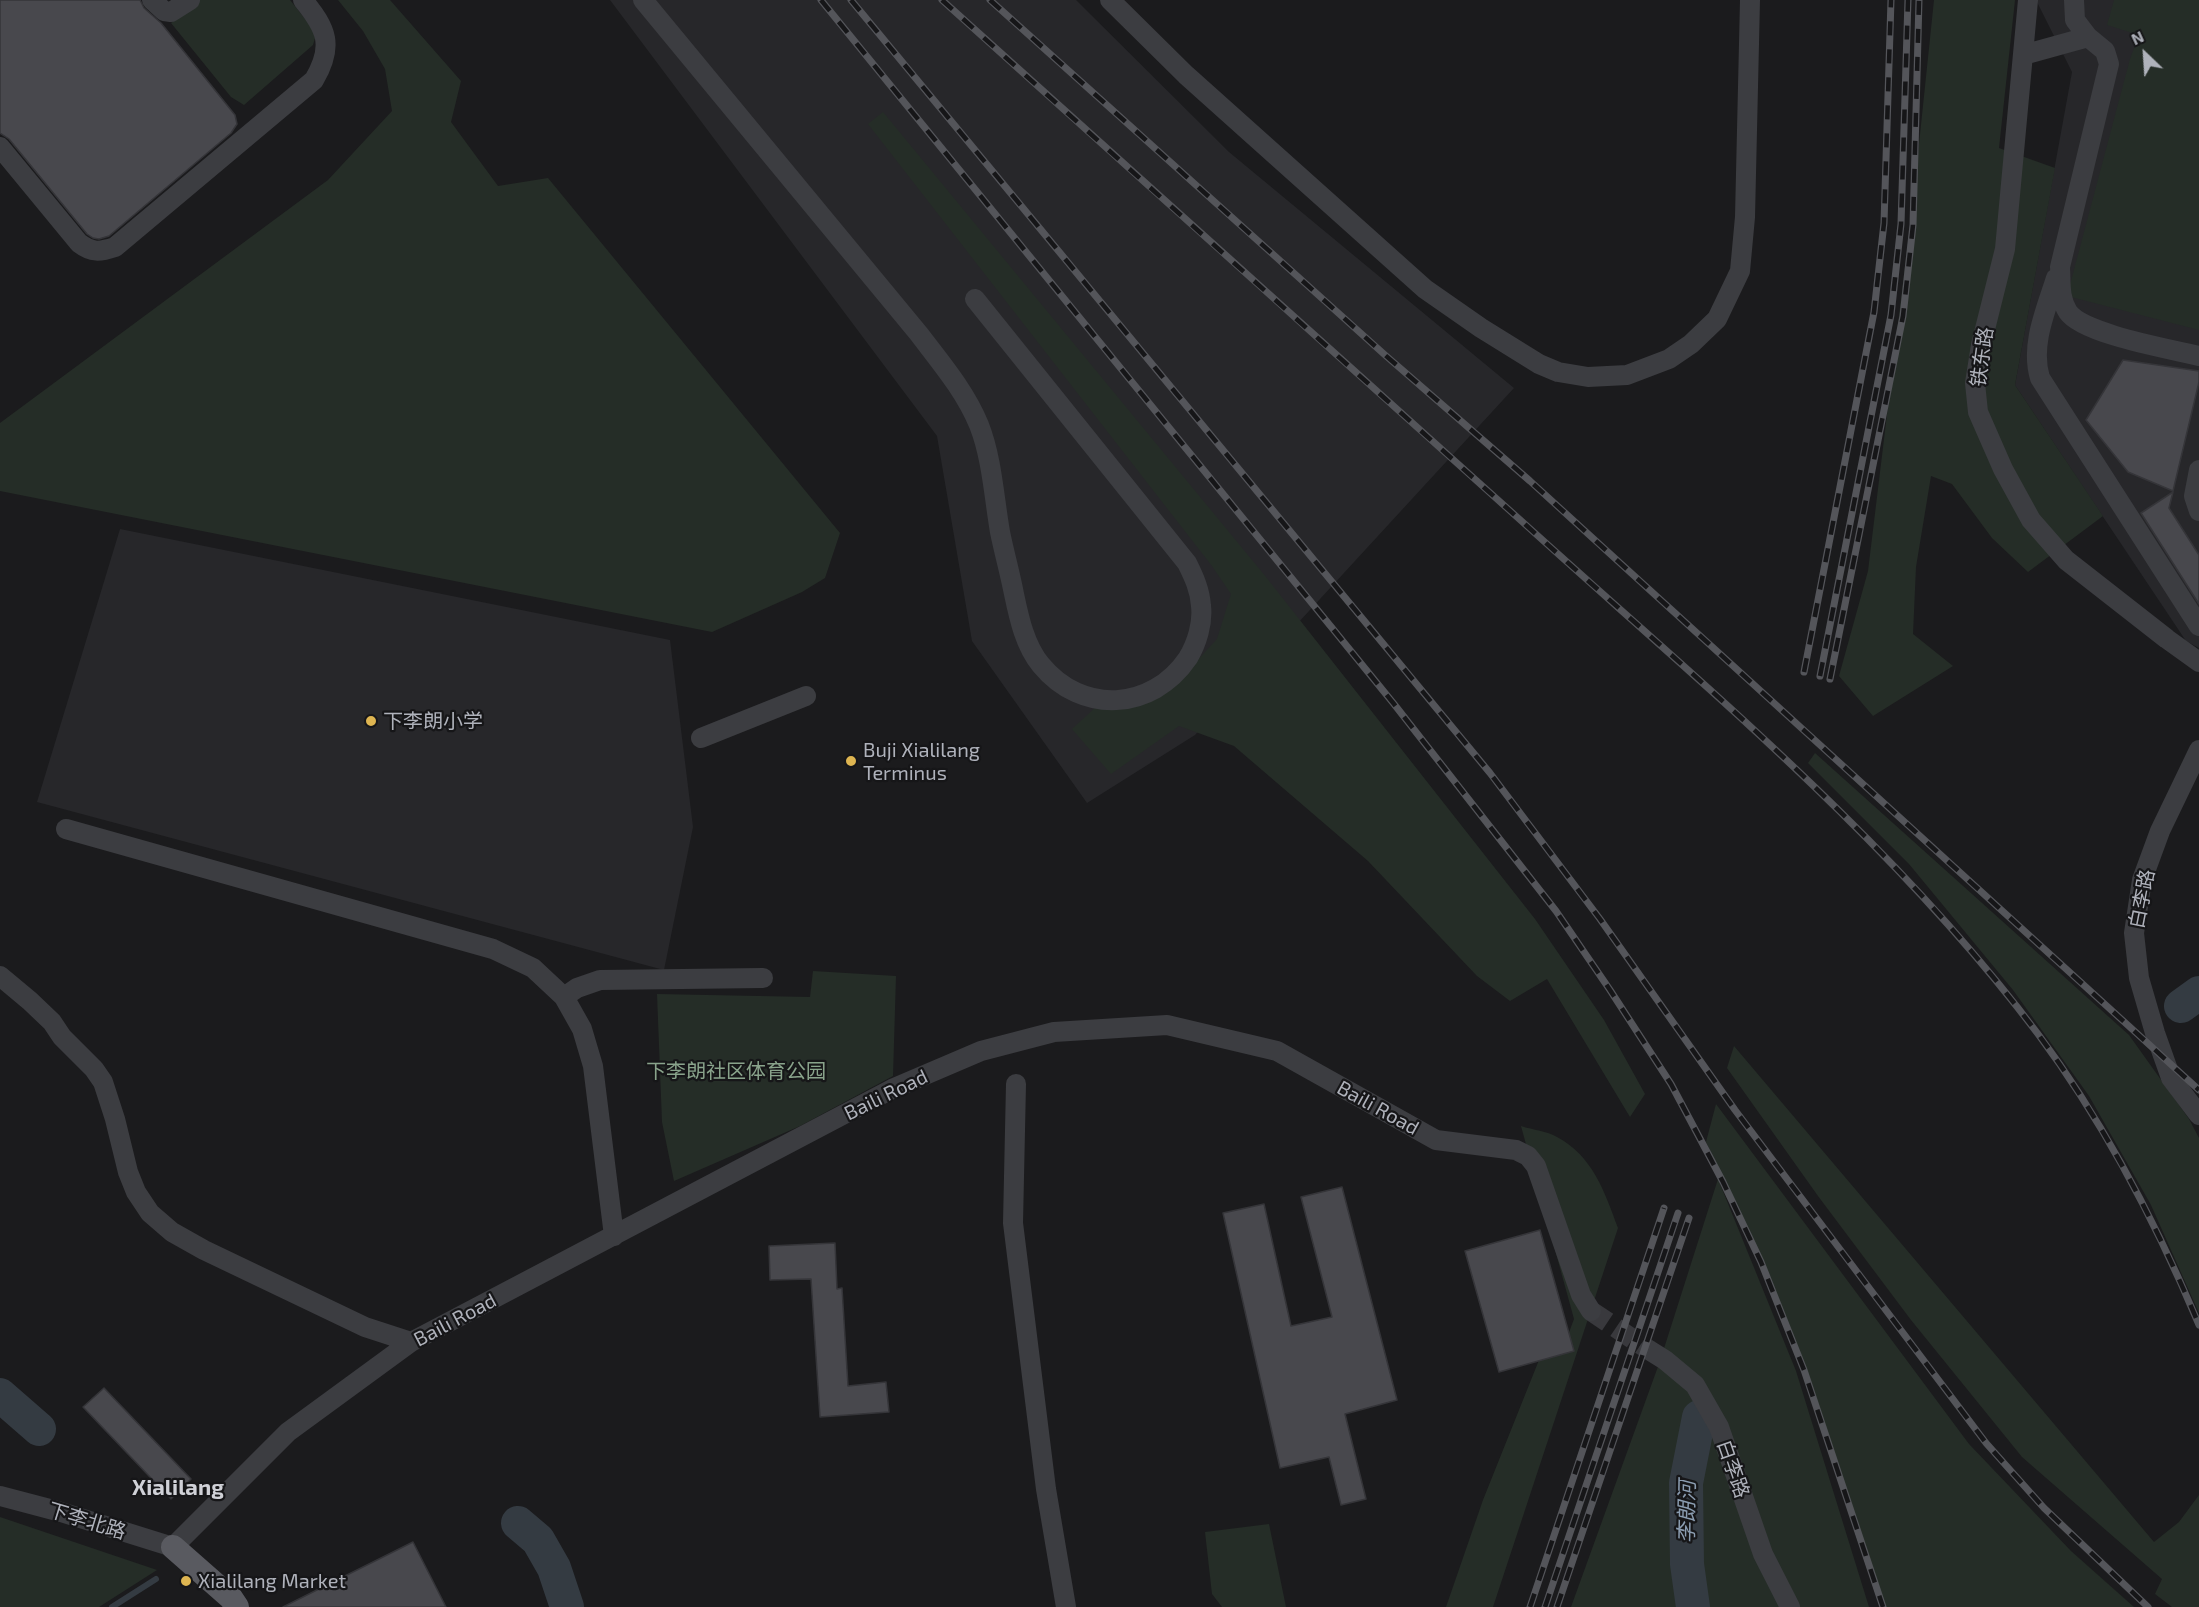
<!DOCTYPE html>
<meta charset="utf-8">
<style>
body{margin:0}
#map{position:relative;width:2199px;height:1607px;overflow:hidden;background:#1b1b1d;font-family:"Exo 2",sans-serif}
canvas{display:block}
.north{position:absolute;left:2115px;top:24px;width:60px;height:60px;-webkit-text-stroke:4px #161618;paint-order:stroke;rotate:335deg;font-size:16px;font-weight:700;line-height:24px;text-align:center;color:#afb2bb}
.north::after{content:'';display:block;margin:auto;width:21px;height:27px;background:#afb2bb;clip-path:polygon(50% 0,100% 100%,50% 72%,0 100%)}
</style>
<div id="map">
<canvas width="2199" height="1607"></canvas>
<div class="north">N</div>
</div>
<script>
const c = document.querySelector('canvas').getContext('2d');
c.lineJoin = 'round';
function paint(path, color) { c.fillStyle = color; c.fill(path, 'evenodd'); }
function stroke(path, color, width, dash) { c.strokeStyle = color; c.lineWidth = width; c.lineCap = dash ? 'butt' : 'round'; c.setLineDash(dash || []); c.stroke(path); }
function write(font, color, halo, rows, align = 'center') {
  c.font = font + ' "Exo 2","Noto Sans SC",sans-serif'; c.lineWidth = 4.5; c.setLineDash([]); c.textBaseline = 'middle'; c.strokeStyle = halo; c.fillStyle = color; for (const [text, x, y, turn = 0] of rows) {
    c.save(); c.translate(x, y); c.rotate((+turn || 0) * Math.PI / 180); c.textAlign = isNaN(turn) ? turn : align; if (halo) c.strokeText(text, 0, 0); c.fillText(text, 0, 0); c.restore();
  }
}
const built = new Path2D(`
 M610 0H1076L1229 152 1514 388 1195 735 1087 803 972 641 937 436Z
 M2036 0H2199V648L2186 641 2015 385 2072 72Z
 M120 529 670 640 693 827 664 970 37 802Z`);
const green = new Path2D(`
 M200 0H290L310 25 316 35 313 45 244 105 231 97 171 23Z
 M338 0H390L461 81 451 122 498 186 548 178 840 533 825 578 802 592 712 632 0 491V423L328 180 392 111 385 69 363 31Z
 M1934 0H2015L1999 148 2055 168 2015 385 2103 516 2028 572 1992 538 1952 484 1931 476 1916 567 1913 634 1953 666 1873 716 1839 676 1868 571 1914 192Z
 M2114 0H2199V330L2067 296 2130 59 2139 35 2107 25Z
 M883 112 1266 577 1535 919 1604 1020 1645 1094 1630 1117 1547 979 1510 1001 1477 976 1368 861 1234 746 1179 726 1111 774 1072 729 1096 707 1171 689 1217 639 1231 594 1212 566 868 124Z
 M1815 753 2129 1035 2189 1119 2199 1138V1313L2151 1205 2089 1096 2013 990 1909 864 1808 763Z
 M813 971 896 976 893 1076 800 1126 674 1181 662 1122 657 994 810 997Z
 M1734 1046 2154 1542 2179 1522 2199 1495V1607H2172L2155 1594 2162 1579 2022 1457 1911 1320 1818 1196 1727 1068Z
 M1716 1104 1969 1444 2071 1551 2134 1607H1882L1874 1577 1800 1359 1755 1244 1706 1142Z
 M1521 1126C1533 1130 1547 1131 1557 1137 1593 1156 1605 1193 1618 1228L1493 1607H1446L1483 1500 1543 1350 1565 1343 1574 1319Z
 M1718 1179 1796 1371 1869 1607H1571L1660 1361Z
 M0 1517 157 1570 99 1607H0Z
 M1269 1524 1286 1607H1222L1212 1594 1205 1532Z`);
const stream = new Path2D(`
 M112 1607 156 1579`);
const river = new Path2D(`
 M2181 1006 2199 993
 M0 1395 39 1429
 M518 1523 538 1540 554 1568 567 1607
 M1693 1607 1687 1564 1686 1483 1699 1417`);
const building = new Path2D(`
 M0 0H140L144 8 161 23 235 115 237 124 231 133 109 236 99 239 93 238 87 234 9 139 0 133Z
 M2123 360 2199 371V382L2173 491 2128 472 2086 420Z
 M2173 492 2169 508 2199 555V604L2141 513Z
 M1342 1187 1397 1400 1345 1414 1366 1499 1341 1505 1329 1457 1280 1468 1223 1213 1264 1204 1291 1326 1332 1317 1301 1197Z
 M1540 1230 1574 1351 1499 1372 1465 1251Z
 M835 1243 837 1289 842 1288 848 1386 886 1382 889 1412 820 1417 811 1279 770 1280 769 1246Z
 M104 1388 191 1479 171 1499 83 1407Z
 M413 1542 446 1607H283Z`);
const minorTunnel = new Path2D(`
 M1591 1311 1649 1350`);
const minor = new Path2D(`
 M152 0 164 11 171 12 190 0
 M643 0 919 334C941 363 965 391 979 425 992 458 994 497 1000 532 1004 552 1010 573 1014 594 1019 618 1025 646 1041 665 1082 715 1152 711 1188 658 1197 643 1203 623 1201 606 1200 590 1194 577 1187 563L975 299
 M1110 0 1186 75 1425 289 1481 328 1539 364 1558 372 1588 377 1627 375 1669 359 1691 344 1717 319 1740 271 1745 217 1750 0
 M2028 0 2005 249 1981 345 1975 383 1978 412 2003 469 2031 520 2066 560 2167 639 2199 662
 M2074 0 2075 20 2088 37 2105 51 2109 64 2060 267C2061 283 2059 298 2068 312 2083 334 2171 349 2199 356
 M2023 55 2088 37
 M0 147 79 243C92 253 100 252 115 247L314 80C334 46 327 29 303 0
 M2056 278C2046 310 2030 345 2040 378L2199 626
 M2199 470 2194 496 2199 511
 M701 738 806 696
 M2199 750 2160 831 2142 880 2134 933 2139 978 2155 1033 2171 1078 2199 1115
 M66 829 493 949 533 968 564 997 582 1029 593 1066 614 1236
 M0 976 30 1001 52 1022 62 1037 94 1069 103 1082 115 1119 128 1172 136 1192 150 1213 172 1232 204 1250 365 1327 411 1342
 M564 997 577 988 600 980 763 978
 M1016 1084 1013 1223 1046 1489 1066 1607
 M1649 1350 1665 1360 1695 1385 1719 1427 1763 1554 1790 1607
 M0 1496 61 1512 173 1547 288 1432 411 1342 892 1089 981 1051 1054 1032 1167 1025 1277 1051 1436 1140 1516 1150 1528 1156 1536 1166 1581 1295 1591 1311`);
const major = new Path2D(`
 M173 1547 231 1598 237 1607`);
const rail = new Path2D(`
 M821 0 1394 704 1556 911 1610 990 1671 1084 1723 1182 1761 1262 1804 1370 1883 1607
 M851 0 1490 773 1600 919 1735 1110 1986 1443 2044 1508 2148 1607
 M942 0C1137 176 1332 351 1527 526 1705 687 1893 841 2038 1034 2103 1121 2157 1225 2199 1325
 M990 0 1385 355 1530 481 2199 1090
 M1804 672 1874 312 1884 223 1891 0
 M1820 676 1891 315 1901 224 1908 0
 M1830 679 1903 316 1913 225 1919 0
 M1530 1607 1664 1208
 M1545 1607 1678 1213
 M1557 1607 1689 1218`);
const markers = [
 [371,721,6,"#deb551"],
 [851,761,6,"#deb551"],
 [186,1581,6,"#deb551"]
];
const streetNames = [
 ["铁东路",1982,357,-82],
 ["白李路",2142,899,-79],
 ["Baili Road",886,1095,-26],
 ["Baili Road",1378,1108,29],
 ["Baili Road",455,1320,-28],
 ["白李路",1733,1469,71],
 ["下李北路",87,1521,17]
];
const poiNames = [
 ["下李朗小学",383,721],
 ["Buji Xialilang",863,750],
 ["Terminus",863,773],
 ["Xialilang Market",198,1581]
];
const parkNames = [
 ["下李朗社区体育公园",736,1071]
];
const waterNames = [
 ["李朗河",1687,1512,-89]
];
const quarterNames = [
 ["Xialilang",178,1488]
];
paint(built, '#27272a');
paint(green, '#252d27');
stroke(stream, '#343b42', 6);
stroke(river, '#343b42', 34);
paint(building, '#48484d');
stroke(building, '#353539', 1.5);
stroke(minorTunnel, '#39393d', 20, [20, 10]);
stroke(minor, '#3c3d41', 20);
stroke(major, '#595a60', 24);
stroke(rail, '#54555a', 7);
stroke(rail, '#161618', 4.5, [14]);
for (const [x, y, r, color] of markers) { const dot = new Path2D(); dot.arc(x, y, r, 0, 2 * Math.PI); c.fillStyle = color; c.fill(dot); stroke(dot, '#161618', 2); }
write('20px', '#afb2bb', '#161618', streetNames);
write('20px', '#afb2bb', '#161618', poiNames, 'left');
write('20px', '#89a38b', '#161618', parkNames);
write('italic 21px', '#8b9db1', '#161618', waterNames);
write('bold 22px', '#d0d1d7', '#161618', quarterNames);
</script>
